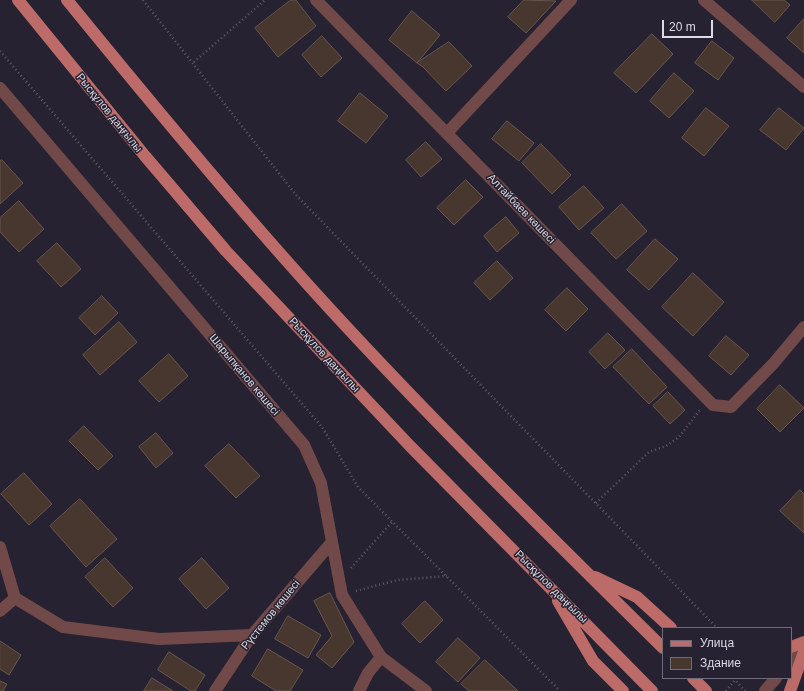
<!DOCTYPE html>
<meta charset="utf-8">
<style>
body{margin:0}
#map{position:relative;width:804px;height:691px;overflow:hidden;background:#262231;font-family:Arial,sans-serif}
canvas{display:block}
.legend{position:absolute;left:662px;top:627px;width:130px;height:52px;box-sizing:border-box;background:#262231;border:1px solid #6f6c79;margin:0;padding:5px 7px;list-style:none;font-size:12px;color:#dcdae4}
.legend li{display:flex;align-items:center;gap:8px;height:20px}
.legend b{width:20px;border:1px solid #6f6c79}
.scale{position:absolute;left:662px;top:20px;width:51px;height:18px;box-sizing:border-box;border:2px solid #dcdae4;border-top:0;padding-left:5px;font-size:12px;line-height:14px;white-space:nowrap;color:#dcdae4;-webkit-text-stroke:3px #262231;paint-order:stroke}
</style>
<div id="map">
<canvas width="804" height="691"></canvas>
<ul class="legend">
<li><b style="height:5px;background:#bc6b69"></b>Улица</li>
<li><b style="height:11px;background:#47372e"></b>Здание</li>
</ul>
<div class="scale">20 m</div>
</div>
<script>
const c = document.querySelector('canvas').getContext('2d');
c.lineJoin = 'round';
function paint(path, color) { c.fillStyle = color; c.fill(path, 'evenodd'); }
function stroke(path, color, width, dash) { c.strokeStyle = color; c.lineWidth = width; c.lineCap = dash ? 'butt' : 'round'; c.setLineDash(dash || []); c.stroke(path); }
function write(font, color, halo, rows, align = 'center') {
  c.font = font + ' Arial,sans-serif'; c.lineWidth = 3; c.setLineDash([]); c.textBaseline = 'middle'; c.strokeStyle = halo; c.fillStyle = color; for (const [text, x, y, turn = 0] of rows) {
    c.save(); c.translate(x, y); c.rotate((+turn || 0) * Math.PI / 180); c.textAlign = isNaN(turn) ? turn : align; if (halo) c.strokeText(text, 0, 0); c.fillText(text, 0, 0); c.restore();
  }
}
const building = new Path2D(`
 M291 0H296L316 26 278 57 255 28Z
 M524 0 556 1 526 33 508 17Z
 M752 0H784L790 5 775 22Z
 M412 11 440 35 417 63 389 40Z
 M804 19V53L787 38Z
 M652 34 673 54 636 93 614 73Z
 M322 36 342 58 321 77 302 55Z
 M712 41 734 58 718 80 695 63Z
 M449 42 472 66 446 91 423 67 417 63Z
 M674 73 694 91 669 118 650 101Z
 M360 93 388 116 366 143 338 121Z
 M706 108 729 126 704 156 682 138Z
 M779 108 804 128 786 150 760 130Z
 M507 121 534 143 519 161 492 139Z
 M426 142 442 159 421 177 406 160Z
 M541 144 571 175 552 194 522 163Z
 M2 160 23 183 0 204V161Z
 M466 180 483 197 454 225 437 208Z
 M584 186 604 208 579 230 559 207Z
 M19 201 44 229 19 252 0 232V218Z
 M622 204 647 231 616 259 591 233Z
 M506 217 519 233 497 252 484 236Z
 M655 239 678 259 649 290 627 270Z
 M57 243 81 269 61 287 37 261Z
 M497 261 513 278 490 300 474 283Z
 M693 273 724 302 693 336 662 307Z
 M567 288 588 309 566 331 545 310Z
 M102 296 118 313 95 335 79 318Z
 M119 322 137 342 100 375 83 355Z
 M608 333 625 350 605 369 589 352Z
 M726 336 749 355 731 375 709 356Z
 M632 349 667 387 649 404 613 367Z
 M169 354 188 376 159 402 139 381Z
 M780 385 804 408 780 432 757 409Z
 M668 392 685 410 670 424 653 406Z
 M84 426 113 456 98 470 69 441Z
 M156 433 173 453 156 468 139 447Z
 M229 444 260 476 236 498 205 466Z
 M24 473 52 504 29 525 1 494Z
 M800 490 804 494V533L780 511Z
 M80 499 117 539 86 567 50 526Z
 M105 558 133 588 113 607 85 577Z
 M202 558 229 588 206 609 179 579Z
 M330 593 354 642 332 668 316 655 332 636 314 601Z
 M425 601 443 620 420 643 402 624Z
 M288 616 321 635 308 658 275 639Z
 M458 638 480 658 458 682 436 662Z
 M0 641 21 655 9 675 0 669Z
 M268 649 303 670 290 691H276L252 676Z
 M169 652 205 675 195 691H191L158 670Z
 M485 660 518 691H469L461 684Z
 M152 678 173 691H144Z
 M0 681 7 684 3 691H0Z`);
const path = new Path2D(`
 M143 0 296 195 717 628
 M0 51 322 427 358 487 560 691
 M194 62 265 0
 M596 503 649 452 666 446 679 437 700 410
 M351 568 392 522
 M356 591 397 580 447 576
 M735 678V680L745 691
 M726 691 735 680`);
const minor = new Path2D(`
 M316 0 713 405 731 407 773 364 804 327
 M704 0 804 87
 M0 88 304 445 321 483 342 595 381 657 426 691
 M447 133 571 0
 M0 547 15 598 63 627 159 639 252 635
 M0 611 15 598
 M791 661 804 645
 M215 691 252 635 332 542
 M359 691 368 673 381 657
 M765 691 776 678`);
const major = new Path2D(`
 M18 0 145 156 226 251 410 446 652 691
 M67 0C146 97 226 194 310 287 423 412 544 530 663 648
 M595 577 637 597 671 628
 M558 601 593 661 623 691
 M791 647 804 642
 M693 678 706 691
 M790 691 804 652`);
const streetNames = [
 ["Рысқұлов даңғылы",109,113,51],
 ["Алтайбаев көшесі",521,209,46],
 ["Рысқұлов даңғылы",324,355,47],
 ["Шарыпқанов көшесі",244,375,50],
 ["Рысқұлов даңғылы",551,587,45],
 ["Рүстемов көшесі",271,615,-51]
];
paint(building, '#47372e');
stroke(building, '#68574d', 1);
stroke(path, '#605d6a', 2.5, [1, 3]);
stroke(minor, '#714948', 12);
stroke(major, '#bc6b69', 12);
write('11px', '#dcdae4', '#262231', streetNames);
</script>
